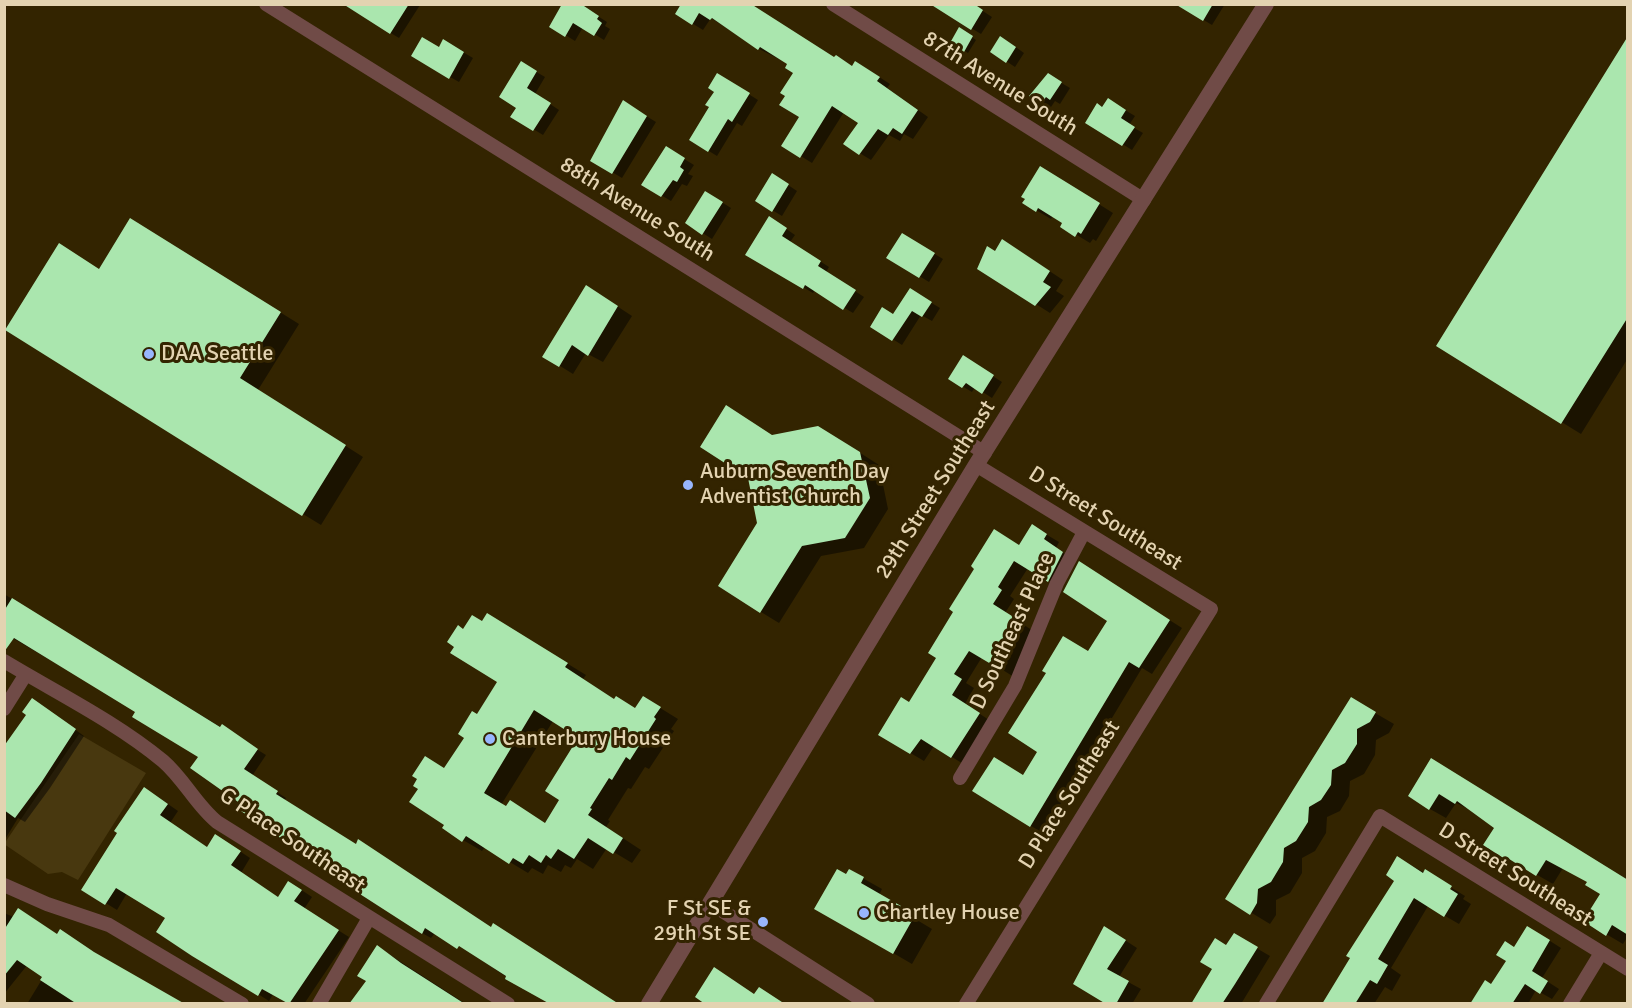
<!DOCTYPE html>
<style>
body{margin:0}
#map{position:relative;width:1632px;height:1008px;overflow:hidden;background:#332400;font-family:Signika,sans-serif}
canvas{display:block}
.frame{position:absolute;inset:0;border:6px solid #e3d3b1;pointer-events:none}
</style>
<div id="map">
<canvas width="1632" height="1008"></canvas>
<div class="frame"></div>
</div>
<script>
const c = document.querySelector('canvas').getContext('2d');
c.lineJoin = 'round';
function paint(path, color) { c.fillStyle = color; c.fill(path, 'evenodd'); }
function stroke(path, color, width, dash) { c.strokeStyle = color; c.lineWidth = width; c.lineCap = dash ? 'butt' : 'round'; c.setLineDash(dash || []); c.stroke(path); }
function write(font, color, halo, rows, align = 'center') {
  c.font = font + ' Signika,sans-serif'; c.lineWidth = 6; c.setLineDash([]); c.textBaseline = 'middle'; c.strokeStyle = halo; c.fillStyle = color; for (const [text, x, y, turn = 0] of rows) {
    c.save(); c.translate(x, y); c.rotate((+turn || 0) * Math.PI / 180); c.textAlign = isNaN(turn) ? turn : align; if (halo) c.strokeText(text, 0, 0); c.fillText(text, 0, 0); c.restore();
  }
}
const green = new Path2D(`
 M79 734 146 773 78 880 62 872 48 874 4 844Z`);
const shadow = new Path2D(`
 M343 4H418L420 5 399 38Z
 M579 4 607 22 605 26 610 29 604 40 583 27 575 41 551 26Z
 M683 4 853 67 867 69 890 84 887 88 928 117 913 139 904 134 900 141 889 135 871 160 845 144 860 123 844 112 812 163 783 145 801 117 787 95 795 72 789 64 759 49 711 18 703 30 677 14Z
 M972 4 992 17 981 34 937 7Z
 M1191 4H1225L1212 25 1187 10Z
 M960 29 976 40 968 53 952 43Z
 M1628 39V358L1581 434 1438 346Z
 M444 41 473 58 459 82 413 56 440 49Z
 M1010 43 1024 53 1015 67 1006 61Z
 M521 63 545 77 535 94 559 110 543 135 512 116 518 107Z
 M718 75 758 100 742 126 737 123 717 156 691 140 711 106Z
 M1048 75 1070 88 1060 104 1055 101 1051 107 1031 95Z
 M1108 100 1135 116 1129 125 1143 133 1132 150 1087 122Z
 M623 102 656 122 622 178 592 160Z
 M666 148 694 165 688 174 693 176 687 186 682 184 671 201 644 185Z
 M1054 176 1113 213 1096 241 1093 239 1090 243 1062 226 1064 223 1053 216 1051 219 1024 203Z
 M782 181 797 191 782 216 757 201Z
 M715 198 731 208 712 239 687 223Z
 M779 224 795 235 790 242 829 267 826 272 864 297 853 313 815 290 813 293 747 255Z
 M150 231 299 324 258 390 363 457 321 525 303 514 100 270Z
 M903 235 943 259 929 282 888 257Z
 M1016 249 1063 280 1056 291 1064 296 1050 313 979 268 995 253Z
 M910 290 940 308 932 321 921 315 902 345 872 326 894 316Z
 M600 295 632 316 603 362 586 353 573 374 544 356Z
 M972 363 1002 382 992 398 975 387 972 392 950 379Z
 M773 436 837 438 879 465 888 509 864 548 821 556 779 623 761 612Z
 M1032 526 1059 542 1056 548 1076 561 1061 588 1028 568 1010 596 1014 599 1005 613 1035 632 1018 661 1022 664 1014 677 982 657 966 683 974 688 965 704 992 722 965 765 934 746 924 761 880 735 909 704Z
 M1092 571 1182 628 1152 674 1142 668 1043 833 1031 826 1023 777 1039 751 1089 653 1109 620Z
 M4 594 266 755 252 776 286 798 284 801 526 990 468 951 435 933 431 938 422 933 341 870 268 828 200 757 137 711 4 633Z
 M483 622 506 626 586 675 583 679 615 700 636 709 644 698 678 719 671 729 674 731 649 769 645 767 631 789 628 788 608 820 610 821 606 827 641 850 632 863 607 848 593 869 577 859 571 868 565 865 561 872 548 865 543 874 532 868 528 873 485 847 482 851 463 840 446 824 420 789 446 770 499 682 464 630ZM553 721 580 738 561 800 546 824 501 805Z
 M1351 699 1394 724 1389 733 1376 740 1375 755 1364 774 1350 781 1349 796 1340 811 1327 817 1326 833 1315 851 1302 858V873L1290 893 1276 900V915L1270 924 1227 898Z
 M41 705 84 736 50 788 25 822 18 818 4 841V745Z
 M1432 760 1628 881V936L1623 944 1606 934 1602 894 1588 882 1563 868 1553 884 1485 845 1496 828 1473 811 1456 803 1446 818 1430 809Z
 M155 795 178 811 170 823 208 848 226 842 250 858 241 873 279 898 300 889 312 897 304 909 349 937 304 1004H289L273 994 269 1001 258 994 167 918 127 893 117 910 83 889Z
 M1398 858 1450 887 1447 896 1452 888 1465 896 1463 899 1471 904 1459 924 1428 906 1391 968 1401 975 1392 991 1385 987 1374 1004H1324L1396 880Z
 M850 871 882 889 879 895 919 918 917 920 932 929 912 964 816 908Z
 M4 913 58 935 181 1004H27L44 976 41 948 4 994Z
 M1539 934 1561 948 1542 978 1559 989 1552 999 1536 990 1528 1004H1473L1492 986 1515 949Z
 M1117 935 1137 948 1119 977 1141 989 1132 1004H1109L1075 984Z
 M1234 935 1270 956 1241 1004H1193Z
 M387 953 466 1004H351Z`);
const building = new Path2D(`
 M343 4H409L390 34Z
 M562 4H581L599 16 597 19 602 23 594 36 573 23 565 37 549 27Z
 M681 4H751L834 57 836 55 852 66 855 61 880 77 877 81 918 110 902 134 893 128 888 135 878 129 859 155 843 144 858 123 832 106 800 158 781 146 799 117 779 105 785 96 780 93 793 73 785 68 787 64 760 47 758 50 712 18 710 20 699 13 692 25 675 14Z
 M930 4H974L983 10 971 30Z
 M1175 4H1213L1203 21Z
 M959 27 973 36 964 52 950 43Z
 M1000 36 1016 47 1006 63 990 52Z
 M1628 36V317L1561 424 1436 346Z
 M422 37 439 47 443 39 464 52 449 79 411 56Z
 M521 61 537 71 527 88 551 103 533 131 510 117 516 108 499 97Z
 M717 73 750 93 732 122 728 119 708 152 689 140 709 107 705 105 714 92 708 88Z
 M1048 73 1062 82 1050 100 1046 97 1041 104 1029 96Z
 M1108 98 1126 110 1121 118 1135 127 1122 146 1085 123 1097 103 1102 107Z
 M623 100 647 116 612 174 590 161Z
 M666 146 685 158 680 167 684 170 677 182 673 180 661 197 641 185Z
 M1040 166 1100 203 1081 234 1078 232 1075 237 1060 227 1062 223 1038 208 1036 212 1022 203 1025 199 1021 197Z
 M772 173 789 184 772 212 755 201Z
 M705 191 723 202 702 235 685 223Z
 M769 216 787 228 782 236 821 261 818 266 856 290 843 310 805 285 803 289 745 255Z
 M130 218 281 312 240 378 346 445 302 516 5 330 59 243 99 269Z
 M902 233 935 253 919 278 886 258Z
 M1002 239 1050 271 1043 282 1051 287 1035 306 977 269 987 246 995 251Z
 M586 285 618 306 588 356 572 345 559 367 542 357Z
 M910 288 932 302 922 317 912 311 892 341 870 327 882 307 893 314Z
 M963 355 994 375 982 394 966 383 962 388 948 379Z
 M726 405 772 435 818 426 860 452 870 498 845 538 802 546 760 613 718 586 757 523 748 478 700 447Z
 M1032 524 1047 534 1044 539 1063 552 1048 582 1014 561 998 587 1002 590 993 604 1023 623 1005 652 1010 655 1001 670 969 651 954 674 962 679 952 695 980 713 951 758 921 739 910 754 878 735 901 697 909 702 936 658 928 653 953 612 949 609 974 569 971 566 994 529 1019 545Z
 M1079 561 1170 620 1139 668 1129 662 1030 827 972 791 994 757 1023 775 1037 752 1008 733 1046 673 1042 671 1063 636 1088 651 1107 621 1063 592Z
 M12 598 220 727 222 724 258 749 244 769 278 791 276 794 356 844 358 839 491 927 493 923 619 1004H550L505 979 506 976 459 946 457 949 425 928 422 934 335 878 339 870 294 842 292 846 238 809 241 804 190 768 198 757 132 717 135 712 14 638 4 652V611Z
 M487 613 568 663 565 667 614 699 616 696 635 708 643 696 661 707 654 717 656 719 630 760 626 757 612 780 609 778 590 808 592 809 588 815 623 838 613 854 588 838 574 859 558 849 551 859 546 855 541 863 529 855 523 864 513 858 509 864 466 836 462 842 442 828 444 825 409 802 418 789 413 786 417 779 412 776 425 756 444 768 464 738 458 734 472 711 477 714 497 682 450 653 454 647 447 642 458 625 463 629 472 615 482 621ZM534 710 578 738 545 791 559 800 545 823 510 800 506 806 484 793Z
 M1351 697 1376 712 1370 722 1357 729V744L1345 763 1332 770 1331 785 1321 800 1309 807 1308 822 1296 841 1284 848 1283 862 1271 882 1258 889 1257 903 1250 915 1225 899Z
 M32 698 76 729 41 783 15 818 4 810V746L26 715 22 712Z
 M1431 758 1628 880V935L1612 925 1606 936 1583 921 1600 894 1585 885 1587 882 1546 860 1536 876 1506 857 1505 859 1483 845 1494 828 1457 801 1455 804 1439 794 1429 810 1408 796Z
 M144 787 168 804 160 815 207 847 215 834 241 851 231 865 278 897 288 881 302 890 294 901 339 930 289 1004 262 989 258 996 192 956 156 932 165 918 116 888 105 905 81 890 117 833 114 831Z
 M1397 856 1423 873 1425 869 1452 886 1450 889 1458 894 1444 917 1414 898 1378 959 1388 965 1377 984 1370 980 1355 1004H1322L1350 958 1346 956 1394 881 1386 875Z
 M837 869 846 874 849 869 864 877 861 883 901 906 899 908 914 917 893 954 814 909Z
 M18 908 57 934 60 929 94 952 185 1004H77L40 980 42 977 17 960 4 976V930Z
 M1104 926 1126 940 1107 969 1129 981 1116 1004H1106L1073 984Z
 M1527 926 1550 940 1532 971 1548 981 1540 994 1525 984 1512 1004H1470L1485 980 1491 984 1506 961 1496 955 1505 941 1514 947Z
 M1234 933 1258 947 1235 984 1222 1004H1191L1212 969 1200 962 1215 938 1226 945Z
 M377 945 401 963 465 1004H349L366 981 357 976Z
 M714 967 754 994 759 987 785 1004H705L695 997Z`);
const minor = new Path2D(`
 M266 4 985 453
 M833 4 1144 200
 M4 661C57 693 116 722 163 761 184 779 196 805 217 822L508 1004
 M4 709 26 674
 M960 778 1015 686 1057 583 1084 532
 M4 885 47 904 109 925 242 1004
 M710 903 868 1004
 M319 1004 369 918
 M966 1004 1211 609 976 465
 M1266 1004 1380 816 1628 969
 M1570 1004 1601 953`);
const tertiary = new Path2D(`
 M649 1004 976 465 1266 4`);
const markers = [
 [149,354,6,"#98b6fd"],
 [688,485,6,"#98b6fd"],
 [490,739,6,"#98b6fd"],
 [864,913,6,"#98b6fd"],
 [763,922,6,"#98b6fd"]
];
const streetNames = [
 ["87th Avenue South",1000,84,32],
 ["88th Avenue South",637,210,32],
 ["29th Street Southeast",936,490,-58],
 ["D Street Southeast",1105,519,32],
 ["D Southeast Place",1013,631,-65],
 ["D Place Southeast",1070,795,-58],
 ["G Place Southeast",292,841,34],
 ["D Street Southeast",1515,875,32]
];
const poiNames = [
 ["DAA Seattle",161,354],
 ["Auburn Seventh Day",700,472],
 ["Adventist Church",700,497],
 ["Canterbury House",502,739],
 ["F St SE &",751,909,"right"],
 ["29th St SE",751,934,"right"],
 ["Chartley House",876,913]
];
paint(green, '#48380f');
paint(shadow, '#0007');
paint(building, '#aae6ae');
stroke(minor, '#704b47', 14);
stroke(tertiary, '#704b47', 16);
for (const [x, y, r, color] of markers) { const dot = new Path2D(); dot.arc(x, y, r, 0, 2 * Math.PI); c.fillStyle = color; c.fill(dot); stroke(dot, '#332400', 2); }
write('22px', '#e3d3b1', '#332400', streetNames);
write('22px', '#e3d3b1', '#332400', poiNames, 'left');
</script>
